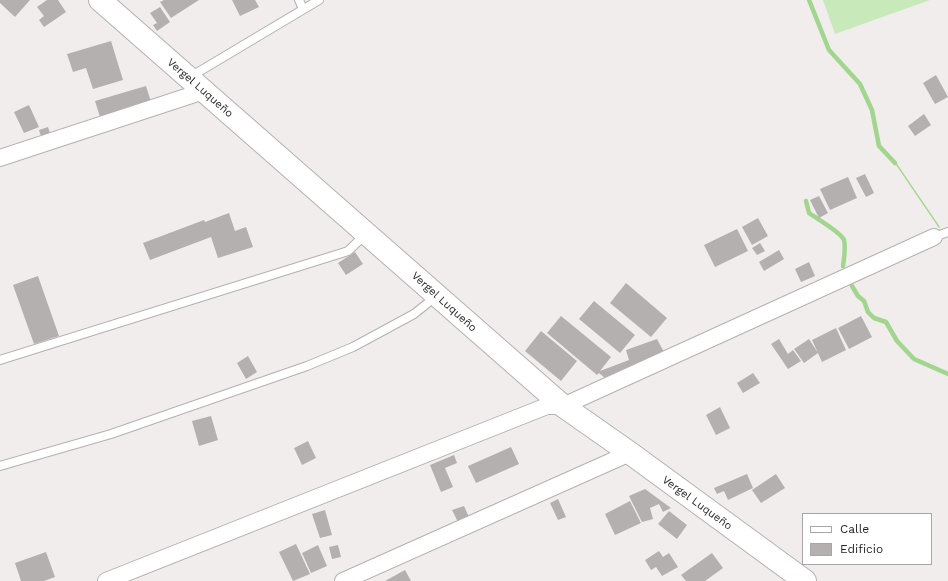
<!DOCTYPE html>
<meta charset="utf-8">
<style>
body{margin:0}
#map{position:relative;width:948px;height:581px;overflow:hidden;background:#f1eded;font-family:"Work Sans",sans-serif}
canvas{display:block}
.legend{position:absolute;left:802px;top:513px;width:130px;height:52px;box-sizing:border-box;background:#fff;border:1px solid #a8a7a7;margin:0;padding:5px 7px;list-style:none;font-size:12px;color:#262424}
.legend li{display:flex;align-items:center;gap:8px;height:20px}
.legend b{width:20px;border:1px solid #a8a7a7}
</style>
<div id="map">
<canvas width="948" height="581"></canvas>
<ul class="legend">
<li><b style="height:5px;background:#fff"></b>Calle</li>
<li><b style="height:11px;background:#b4b0b0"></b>Edificio</li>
</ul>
</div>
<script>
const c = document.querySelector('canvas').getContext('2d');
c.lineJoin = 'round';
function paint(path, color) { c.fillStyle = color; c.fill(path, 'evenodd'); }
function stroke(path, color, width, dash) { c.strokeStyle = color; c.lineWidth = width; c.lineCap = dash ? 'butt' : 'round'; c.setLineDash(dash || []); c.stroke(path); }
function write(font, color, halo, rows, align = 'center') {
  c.font = font + ' "Work Sans",sans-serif'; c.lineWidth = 3.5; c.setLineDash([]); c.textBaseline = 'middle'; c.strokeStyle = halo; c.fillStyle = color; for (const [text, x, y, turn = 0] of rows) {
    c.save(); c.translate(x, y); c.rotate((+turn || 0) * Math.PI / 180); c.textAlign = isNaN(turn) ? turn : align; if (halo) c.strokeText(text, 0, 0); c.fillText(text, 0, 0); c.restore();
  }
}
const green = new Path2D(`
 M823 0H930L835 34Z`);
const water = new Path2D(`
 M893 158 940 227 939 228 892 159Z`);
const stream = new Path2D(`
 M809 0 829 50 860 84 872 110 879 146 895 163
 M806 201 809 213C817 219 841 232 844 240 846 248 844 258 843 266
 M852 286 858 296 864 301 868 312 874 318 886 322 897 341 914 359 948 374`);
const building = new Path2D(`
 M0 0H30L15 17 0 3Z
 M47 0H58L66 12 44 27 39 20 44 16 37 7Z
 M164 0H199L171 18 160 2Z
 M232 0H255L259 7 240 16Z
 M160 7 170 22 157 31 153 25 157 23 150 13Z
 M111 41 123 80 93 89 86 68 73 72 67 54Z
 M936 75 948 97 935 104 923 83Z
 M146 86 152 105 101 120 95 101Z
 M29 105 39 127 24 133 14 112Z
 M924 114 931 125 915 136 908 126Z
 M48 127 51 136 42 139 39 130Z
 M865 174 874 193 866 197 856 178Z
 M848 177 857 198 830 210 820 189Z
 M819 196 828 213 819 218 810 200Z
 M229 213 235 231 246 227 253 247 218 258 211 237 150 260 143 243 204 220 205 222Z
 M758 218 768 236 752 245 742 227Z
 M737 229 748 251 715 267 704 245Z
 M760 243 765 251 757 255 752 248Z
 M779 250 784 259 764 271 759 262Z
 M355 252 363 264 346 275 338 263Z
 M809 262 815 276 801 282 795 269Z
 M38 276 59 336 34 344 13 285Z
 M626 283 667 318 651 337 610 303Z
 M594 301 635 335 620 353 579 319Z
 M561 316 611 357 600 371 629 360 626 350 657 339 665 354 605 378 599 373 597 375 547 333Z
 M861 316 872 337 849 349 838 328Z
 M836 328 846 350 822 362 812 340Z
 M541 331 577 361 561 381 525 351Z
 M779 339 788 354 793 350 801 361 788 369 771 344Z
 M809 339 818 353 804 363 794 349Z
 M248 356 257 372 246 379 237 363Z
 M753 373 760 383 743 393 737 383Z
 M720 407 730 428 716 435 706 415Z
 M211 416 218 440 199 446 192 421Z
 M308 441 316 458 302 465 294 448Z
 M511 447 519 464 476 483 468 466Z
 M454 455 457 463 445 468 453 487 441 492 430 465Z
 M747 474 753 488 728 500 724 491 717 494 714 488Z
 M776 474 785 488 761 503 752 490Z
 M645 489 671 508 663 512 659 504 650 508 653 519 642 522 629 496Z
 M558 499 566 517 558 520 550 503Z
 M630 501 641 523 615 535 605 514Z
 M464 506 469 517 458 522 452 510Z
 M325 510 332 535 320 538 312 514Z
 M669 511 687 525 677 539 658 524Z
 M296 544 310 574 293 581 279 552Z
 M318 545 327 566 311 573 302 553Z
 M338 545 341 557 332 559 329 547Z
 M659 551 663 557 669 553 678 567 662 576 656 567 651 570 645 560Z
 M46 552 55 577 44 581H21L15 563Z
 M712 553 723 568 705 581H686L681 575Z
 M405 570 411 581H385Z`);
const service = new Path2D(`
 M299 0 303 9
 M190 77 319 0
 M934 237 948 232
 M0 360 342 253 348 251 366 234
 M0 466 111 434 307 366 353 347 414 314 429 302 435 295`);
const minor = new Path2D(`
 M0 158 204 91
 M106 581 547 406H563L934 237
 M343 581 630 453`);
const primary = new Path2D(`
 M100 0 563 406 630 453 805 581`);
const streetNames = [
 ["Vergel Luqueño",200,88,41],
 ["Vergel Luqueño",444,302,42],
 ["Vergel Luqueño",697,503,36]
];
paint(green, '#c8eaba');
paint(water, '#a2d58d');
stroke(stream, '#a2d58d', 4.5);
paint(building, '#b4b0b0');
stroke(service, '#b5b0b1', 10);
stroke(minor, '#b5b0b1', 18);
stroke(primary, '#b5b0b1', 24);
stroke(service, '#fff', 8);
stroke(minor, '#fff', 16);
stroke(primary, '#fff', 22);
write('11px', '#262424', '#fff', streetNames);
</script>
